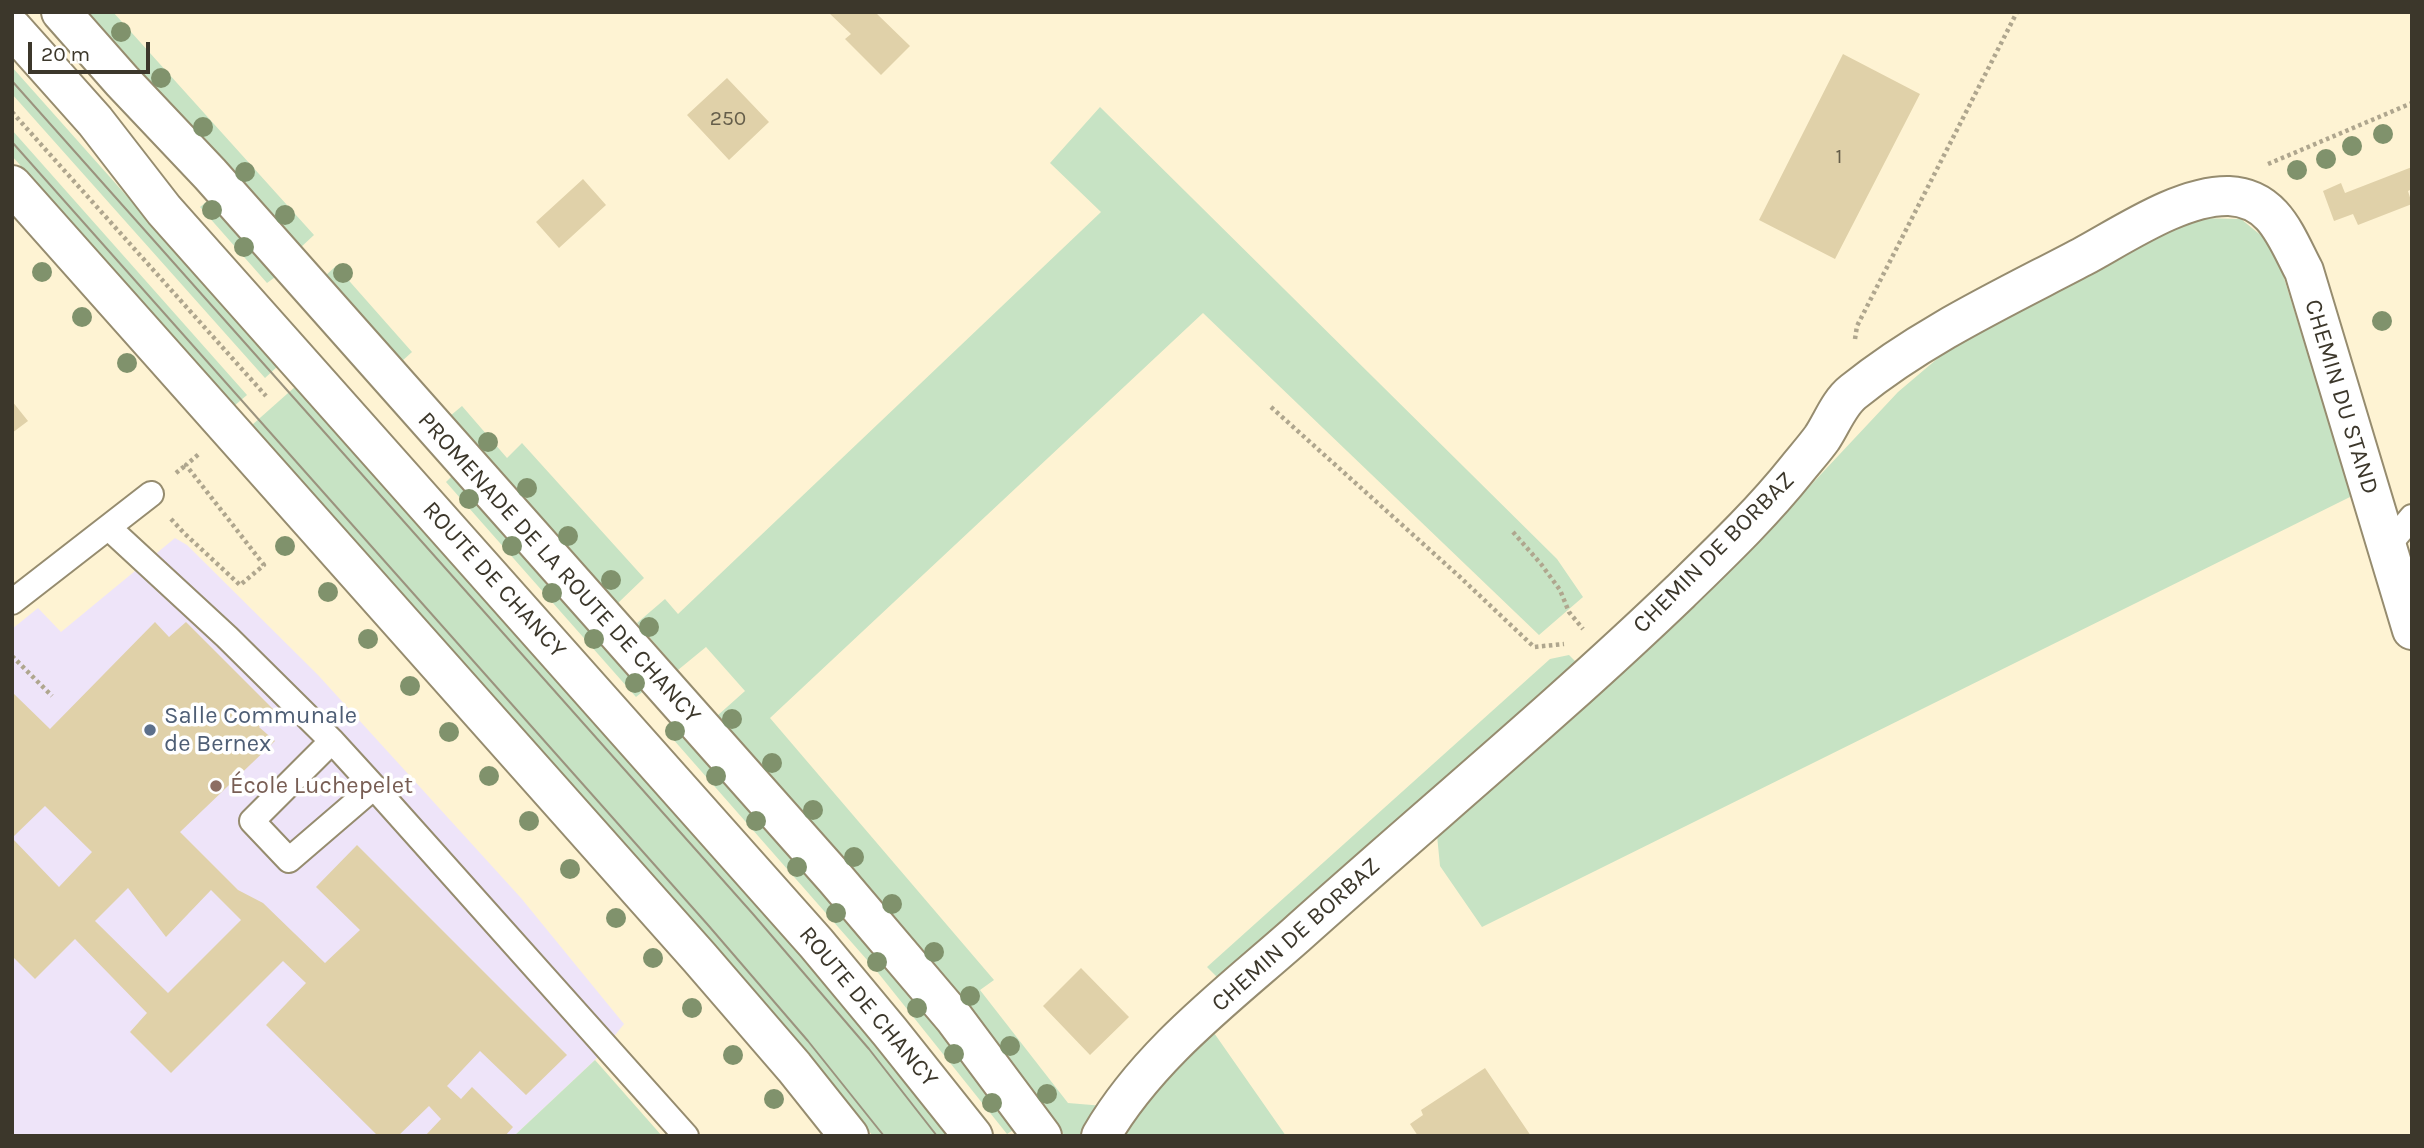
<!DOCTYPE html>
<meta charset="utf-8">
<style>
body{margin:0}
#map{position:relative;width:2424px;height:1148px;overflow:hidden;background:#fef3d3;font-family:Karla,sans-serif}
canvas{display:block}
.frame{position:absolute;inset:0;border:14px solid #3c372b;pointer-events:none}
.scale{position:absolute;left:28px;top:42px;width:122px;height:32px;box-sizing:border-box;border:4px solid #3c372b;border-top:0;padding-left:9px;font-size:21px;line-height:24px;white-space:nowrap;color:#3c372b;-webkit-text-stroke:5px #fff;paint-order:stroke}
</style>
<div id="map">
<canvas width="2424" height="1148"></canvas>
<div class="frame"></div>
<div class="scale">20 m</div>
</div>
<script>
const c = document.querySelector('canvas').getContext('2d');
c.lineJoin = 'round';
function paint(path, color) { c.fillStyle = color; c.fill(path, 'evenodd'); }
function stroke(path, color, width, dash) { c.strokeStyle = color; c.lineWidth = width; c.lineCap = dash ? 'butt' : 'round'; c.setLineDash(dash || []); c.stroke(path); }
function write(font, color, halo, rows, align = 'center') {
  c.font = font + ' Karla,sans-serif'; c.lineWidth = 7; c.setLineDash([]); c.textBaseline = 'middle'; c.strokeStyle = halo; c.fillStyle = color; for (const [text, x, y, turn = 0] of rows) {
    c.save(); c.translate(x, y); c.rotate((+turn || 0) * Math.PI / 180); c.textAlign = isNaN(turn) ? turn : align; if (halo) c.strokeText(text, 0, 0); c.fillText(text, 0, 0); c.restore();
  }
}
const education = new Path2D(`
 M175 538 187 545 318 675 521 898 624 1024 595 1060 514 1136H12V629L38 608 61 632Z`);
const green = new Path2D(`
 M88 12H113L314 235 300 248Z
 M12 67 278 366 265 378 12 94Z
 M1100 107 1557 559 1583 597 1539 635 1203 313 770 718 994 980 980 990 1068 1103 1104 1106 1084 1136H1065C958 988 836 854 717 716L745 691 706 647 678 670 637 623 665 599 678 614 1101 212 1050 163Z
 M12 130 247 395 234 406 12 156Z
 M211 198 278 275 267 283 200 207Z
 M2197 218 2241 219 2274 246 2352 496 1482 927 1440 866 1437 835 1620 676 1734 567 1898 392 1944 353 2010 311Z
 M336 266 412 352 401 362 325 276Z
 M296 386 848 1008 948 1136H873L764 1002 252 425Z
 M462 406 507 458 522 443 644 578 618 603 450 416Z
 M456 472 646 689 636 697 446 482Z
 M1569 655 1577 663 1219 979 1207 967 1550 659Z
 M676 722 911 991 1018 1127 1007 1134 875 969 665 730Z
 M1212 1030 1286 1136H1116Z
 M595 1060 662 1136H514Z`);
const building = new Path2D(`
 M828 12H875L910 46 881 75 845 39 851 34Z
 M1843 54 1920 94 1835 259 1759 220Z
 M727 78 769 122 729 160 687 115Z
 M2412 167V189L2408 191 2412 204 2358 225 2353 214 2334 221 2323 191 2341 183 2345 193Z
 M583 179 606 205 559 248 536 222Z
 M12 401 28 421 12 433Z
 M155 622 169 637 186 622 275 711 259 727 275 741 180 832 238 890 263 903 325 963 360 930 316 887 357 845 567 1055 526 1095 480 1051 447 1086 461 1099 472 1087 513 1127 505 1136H425L441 1119 429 1106 398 1136H378L266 1025 306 983 283 961 171 1073 130 1032 147 1013 75 939 35 979 12 956V692L50 729ZM45 806 92 852 59 887 12 838ZM128 888 166 937 211 890 241 920 168 993 95 921Z
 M1081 968 1129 1017 1090 1055 1043 1006Z
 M1485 1068 1531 1136H1418L1410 1124 1423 1115 1421 1110Z`);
const path = new Path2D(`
 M12 112 266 396
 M2268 164 2412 103
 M1855 339 1857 326 2017 12
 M1271 407 1460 577 1534 647 1564 644
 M176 473 186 465
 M171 519 184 533 240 585 264 565 186 465 200 453
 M1513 532 1541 564 1560 590 1569 612 1583 629
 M12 656 52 696`);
const lane = new Path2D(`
 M110 529 227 637 332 741
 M2386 548 2412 517
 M12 602 151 494
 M374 787 289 860 252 821 332 741 374 787 686 1136`);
const street = new Path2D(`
 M61 12 122 81 210 174 835 878 954 1018 1042 1136
 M1101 1136C1148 1055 1227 996 1296 935 1424 820 1556 711 1680 592 1720 553 1762 513 1797 469 1805 459 1814 449 1822 438 1832 423 1839 403 1853 392 1922 336 2004 298 2082 257 2123 235 2181 195 2229 196 2274 198 2286 237 2304 271L2412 630`);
const secondary = new Path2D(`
 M12 28 95 121 164 210 816 943 890 1032 973 1136
 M12 185 699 957 794 1067 849 1136`);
const tram = new Path2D(`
 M12 81 753 914 869 1049 937 1136
 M12 142 708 925 808 1041 884 1136`);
const trees = [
 [121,32],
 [161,78],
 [203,127],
 [2383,134],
 [2352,146],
 [2326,159],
 [2297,170],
 [245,172],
 [212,210],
 [285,215],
 [244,247],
 [42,272],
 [343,273],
 [82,317],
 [2382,321],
 [127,363],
 [488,442],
 [527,488],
 [469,499],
 [568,536],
 [285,546],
 [512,546],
 [611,580],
 [328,592],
 [552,593],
 [649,627],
 [368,639],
 [594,639],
 [635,683],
 [410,686],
 [732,719],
 [675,731],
 [449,732],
 [772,763],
 [489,776],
 [716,776],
 [813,810],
 [529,821],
 [756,821],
 [854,857],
 [797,867],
 [570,869],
 [892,904],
 [836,913],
 [616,918],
 [934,952],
 [653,958],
 [877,962],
 [970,996],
 [692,1008],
 [917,1008],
 [1010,1046],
 [954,1054],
 [733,1055],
 [1047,1094],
 [774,1099],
 [992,1103]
];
const markers = [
 [150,730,7,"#5c6f8a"],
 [216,786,7,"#8d6e63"]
];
const numberNames = [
 ["250",728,119],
 ["1",1839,157]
];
const streetNames = [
 ["CHEMIN DU STAND",2341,397,73],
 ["CHEMIN DE BORBAZ",1714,553,-45],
 ["PROMENADE DE LA ROUTE DE CHANCY",559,568,48],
 ["ROUTE DE CHANCY",494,580,48],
 ["CHEMIN DE BORBAZ",1296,935,-42],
 ["ROUTE DE CHANCY",868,1007,50]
];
const serviceNames = [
 ["Salle Communale",164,716],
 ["de Bernex",164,744]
];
const educationNames = [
 ["École Luchepelet",230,786]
];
paint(education, '#eee4f9');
paint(green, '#c7e3c4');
paint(building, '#e0d1a9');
stroke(lane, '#968c6f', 28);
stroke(street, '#968c6f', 42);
stroke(secondary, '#968c6f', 42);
stroke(path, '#afa68e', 4.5, [3.5, 3.5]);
stroke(lane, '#fff', 24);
stroke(street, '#fff', 38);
stroke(secondary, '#fff', 38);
stroke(tram, '#9b937e', 2);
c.fillStyle = '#80926c';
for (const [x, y] of trees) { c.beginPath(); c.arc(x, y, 10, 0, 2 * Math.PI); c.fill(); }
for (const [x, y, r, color] of markers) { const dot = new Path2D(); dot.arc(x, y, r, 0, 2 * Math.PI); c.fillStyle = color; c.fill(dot); stroke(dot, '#fff', 2.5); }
write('21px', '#655e4a', null, numberNames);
write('24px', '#3c372b', '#fff', streetNames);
write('24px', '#4e5e75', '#fff', serviceNames, 'left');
write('24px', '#785e54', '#fff', educationNames, 'left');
</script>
